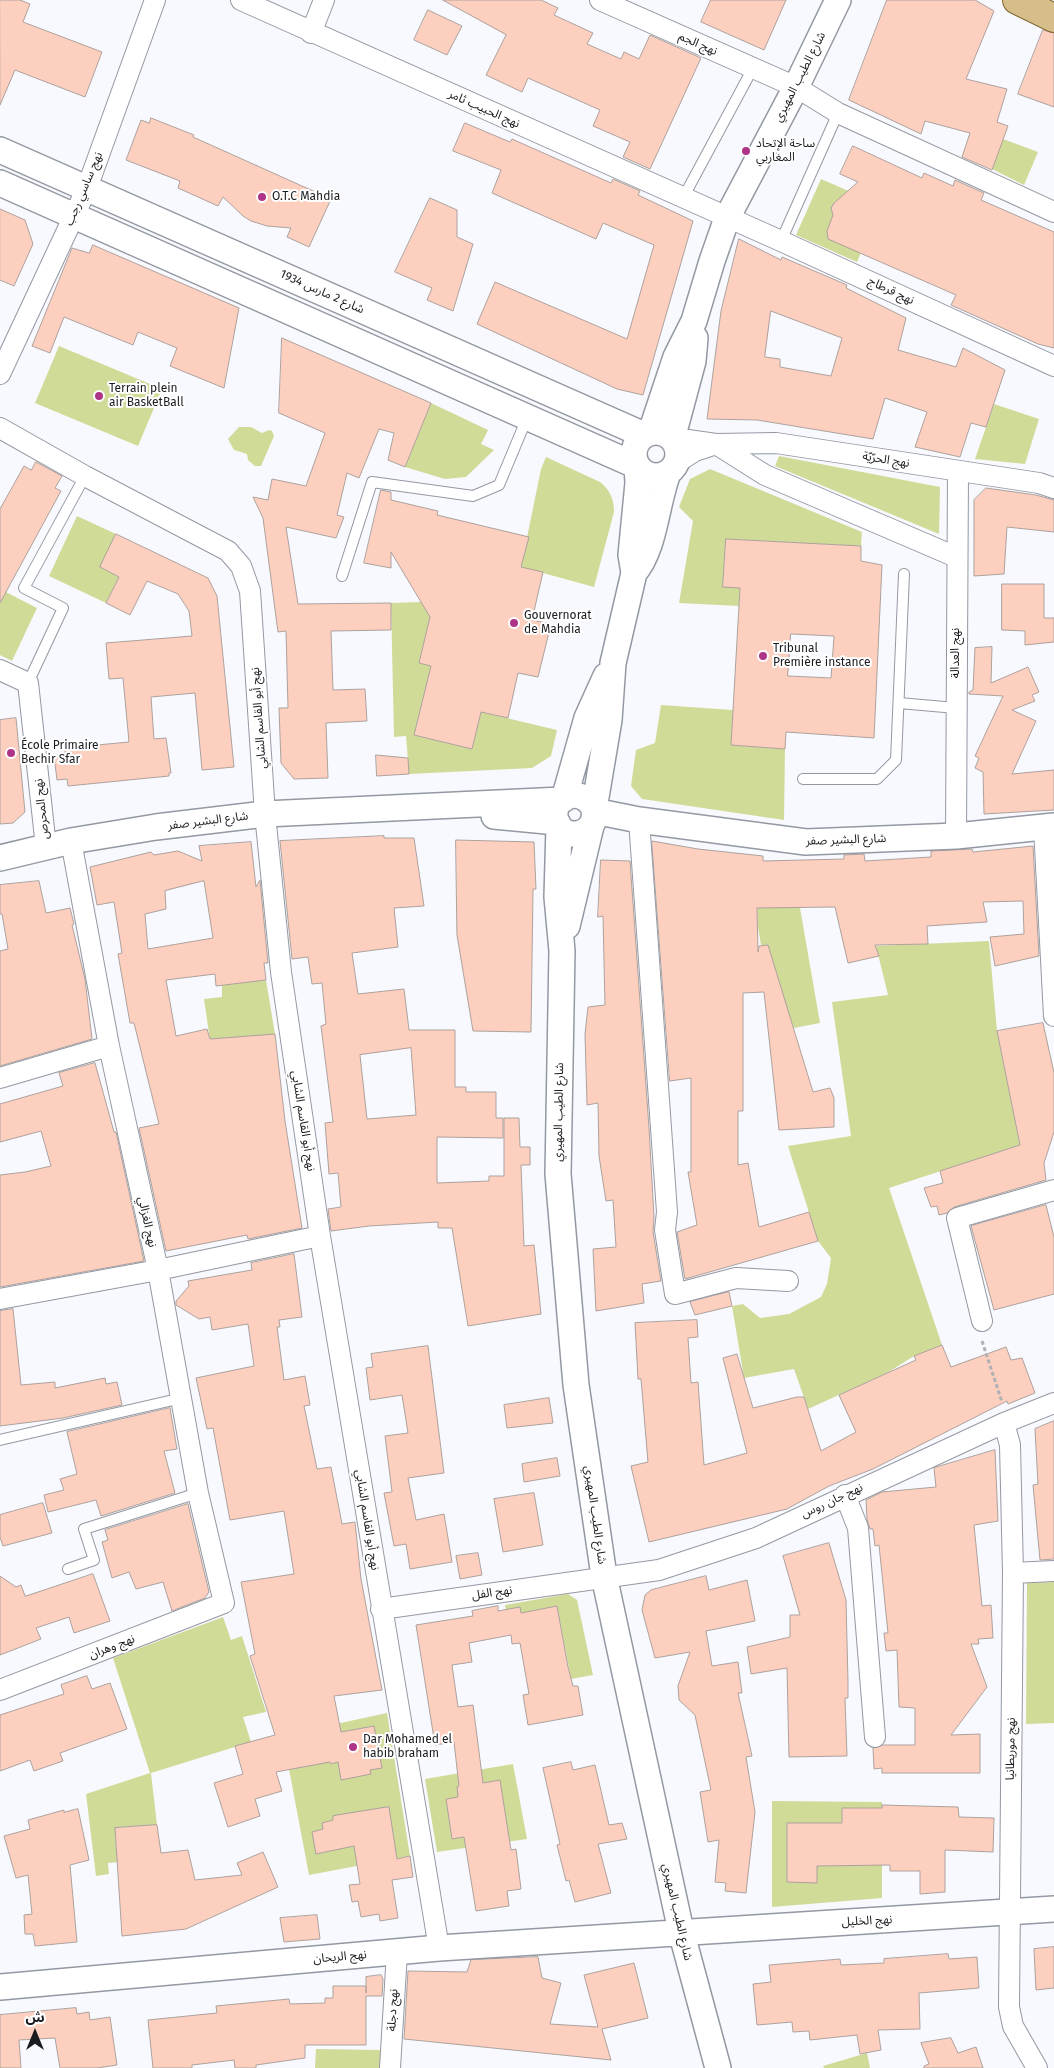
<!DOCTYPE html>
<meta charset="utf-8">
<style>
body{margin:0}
#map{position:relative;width:1054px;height:2068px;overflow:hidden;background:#f7f9fe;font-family:"Fira Sans","Noto Sans Arabic",sans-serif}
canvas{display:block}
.north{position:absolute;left:10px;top:2008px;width:50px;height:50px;-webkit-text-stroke:4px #fff;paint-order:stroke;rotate:0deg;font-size:14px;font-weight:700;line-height:20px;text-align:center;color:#1a1c20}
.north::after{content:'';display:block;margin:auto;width:18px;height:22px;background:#1a1c20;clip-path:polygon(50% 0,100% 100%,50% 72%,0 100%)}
</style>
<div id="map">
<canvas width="1054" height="2068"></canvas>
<div class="north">ش</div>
</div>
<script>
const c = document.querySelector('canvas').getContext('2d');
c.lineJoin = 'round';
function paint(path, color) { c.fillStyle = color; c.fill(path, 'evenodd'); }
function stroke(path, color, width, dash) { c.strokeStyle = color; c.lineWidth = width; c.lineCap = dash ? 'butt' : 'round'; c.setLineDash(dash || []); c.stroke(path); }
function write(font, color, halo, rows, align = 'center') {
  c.font = font + ' "Fira Sans","Noto Sans Arabic",sans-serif'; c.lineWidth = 4; c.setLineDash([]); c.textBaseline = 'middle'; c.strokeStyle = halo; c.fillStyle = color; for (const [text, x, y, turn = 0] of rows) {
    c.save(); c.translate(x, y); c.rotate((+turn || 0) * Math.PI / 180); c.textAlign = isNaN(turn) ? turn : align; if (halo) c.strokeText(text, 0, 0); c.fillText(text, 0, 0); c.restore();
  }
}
const green = new Path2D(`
 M1003 139 1038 152 1024 185 992 169Z
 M821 179 881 205 857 262 796 235Z
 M59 346 162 389 138 446 35 403Z
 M431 403 488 430 481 444 494 450 466 477 445 479 405 467Z
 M994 404 1039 419 1025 464 975 459Z
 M239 427H251L262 433 269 430 272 431 274 436 261 466H255L248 460 247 454 234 450 228 439Z
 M779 456 940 487 939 534 775 466Z
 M546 457 600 482C610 490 614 499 614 512L594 587 521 567 541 469Z
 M710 469 862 532 861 546 726 539 723 586 740 588 739 606 679 603 693 521 679 507 690 479Z
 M77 516 116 534 101 567 119 577 106 603 49 576Z
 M0 589 37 608 12 661 0 655V603L2 600 0 598Z
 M421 602 430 617 419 663 431 666 414 735 472 749 481 712 557 730 551 756 532 768 409 774 406 736 394 737 391 603Z
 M661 705 733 710 731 745 785 749 784 820 642 799 631 786 636 750 655 743Z
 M757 903H789L790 908H800L820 1023 794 1028 762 951 758 927Z
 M989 941 997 1031 1020 1145 889 1188 942 1345 914 1356 887 1373 808 1409 794 1369 744 1378 732 1306 743 1304 760 1318 789 1314 821 1297 827 1284 831 1258 818 1241 788 1146 851 1136 832 1002 888 995 876 946Z
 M266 980 275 1034 210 1040 204 999 222 997V985Z
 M1054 1582V1723L1026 1724 1027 1583Z
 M568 1594 577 1600 593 1675 571 1679 557 1606 521 1613 519 1607 506 1610 505 1605Z
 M223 1617 231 1640 242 1636 266 1712 243 1717 251 1742 151 1773 157 1825 115 1828 116 1847 160 1844 164 1872 138 1860 108 1863 109 1874 96 1876 86 1794 150 1773 113 1658Z
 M387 1713 410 1856 309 1875 289 1769 299 1732Z
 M513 1764 527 1839 437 1852 425 1779Z
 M772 1801 882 1802V1898L772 1907Z
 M316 2049 381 2050 379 2068H315Z
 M867 2053 870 2068H824L823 2066Z`);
const building = new Path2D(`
 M0 0H20L30 4 23 22 102 52 85 97 15 70 0 105Z
 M443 0H541L558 8 554 15 593 33 587 44 621 59 624 52 639 59 650 35 701 58 650 169 623 157 630 142 593 126 600 110 528 78 522 92 486 75 506 35Z
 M711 0H786L764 50 701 22Z
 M887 0H975L994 11 966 79 1007 89 997 122 1008 126 992 170 962 157 970 133 925 121 921 134 849 100Z
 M428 10 462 26 447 55 414 40Z
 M1043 30 1054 33V107L1018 94Z
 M151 118 194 135 193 137 331 199 309 247 287 237 291 228 267 226 251 221 243 216 223 197 218 206 178 188 180 181 126 160 141 120 149 123Z
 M465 123 510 142 512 139 611 183 613 179 640 191 638 195 693 221 643 395 617 389 477 324 495 282 627 339 654 245 603 223 596 239 492 193 501 170 453 151Z
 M853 146 922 178 924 173 953 186 955 180 984 193 981 200 1054 232V348L1038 344 951 305 956 295 828 239 827 231 833 215 831 208 834 203 858 182 840 174Z
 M430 198 457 210V237L473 244 453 311 427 300 432 288 395 272Z
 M0 209 25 220 33 244 14 286 0 280Z
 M739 239 781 260 782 257 847 285 846 288 906 318 898 350 956 367 963 348 1005 370 986 427 971 423 960 457 915 447 927 412 885 398 873 439 757 420 707 419 721 311ZM771 311 842 338 831 376 780 367V359L765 357Z
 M93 245 239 308 224 388 170 366 177 348 138 332 133 345 64 317 50 353 32 346 72 248 89 253Z
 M282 338 431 403 405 467 388 460 394 433 379 429 359 478 347 473 337 515 344 517 336 538 286 527 298 604 391 603V630L331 631 333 690 365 689 367 721 326 723 328 778 294 779 281 763 279 708H288L286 631 278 632 263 518 253 497 268 500 272 479 306 486 325 433 279 413Z
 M36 462 62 476 55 488 61 491 0 603V509L24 466 31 470Z
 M986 488 1036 495 1054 500V532L1007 527 1004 574 974 576V500Z
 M381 490 391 492V500L438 511 437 515 529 537 521 567 543 572 532 620 551 624 538 677 518 673 508 718 481 712 472 749 414 735 431 666 419 663 430 617 391 552V568L364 563Z
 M116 534 208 578 217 596 234 767 202 770 195 693 151 697 154 739 166 738 171 773H169V776L68 786 67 779 57 780 54 756 65 754V748L129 742 123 678 109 679 106 643 192 636 189 611 178 594 147 581 130 615 106 603 119 577 100 567Z
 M726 539 861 546V561L882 565 874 738 786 732 785 749 731 745 740 588 723 587ZM791 634 834 636 831 678 788 676Z
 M1002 584H1044V618H1054V642L1025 645V631L1002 630Z
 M992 647 991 683 1028 667 1039 692 1032 695 1035 701 1012 710 1036 721 1012 774 1054 770V810L984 814 983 772 975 768 979 758 975 756 1003 696 969 694V692L973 690 975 648Z
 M16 718 25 812 13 823 0 824V720Z
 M376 755 408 758 409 774 377 776Z
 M384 836V838H414L424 906 394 908 398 947 352 953 358 994 404 989 409 1030H455V1087H466V1092H496V1118H503V1138L437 1137V1183L489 1181V1176H504V1118H519L520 1147H530V1165H521L524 1246 534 1245 541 1314 468 1326 452 1228H438V1222L369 1226 331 1231 328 1209 341 1207 338 1173 329 1174 325 1123 333 1122 321 1026 326 1024 322 983 312 984 308 957 292 959 280 841ZM411 1048 416 1115 367 1119 360 1055Z
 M456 840 534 842 536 889H533L531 1032 473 1031 457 935Z
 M652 841 698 849 763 856V861L844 859V855L864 854 865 861 931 857V851L972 849 973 852 1033 846 1039 956 995 966 990 937 1024 934 1023 901 983 902 987 922 927 926 928 944 875 945 879 956 848 963 835 907 757 908 758 952 759 946 768 945 813 1092 830 1088 834 1098V1127L779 1130 764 992 743 993V1111H738V1165L748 1163 759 1227 809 1212 818 1241 685 1279 677 1232 697 1225 688 1172H691V1078L670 1081Z
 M251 842 256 887 260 880 268 963H264L266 980 216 986 215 974 166 980 176 1036 207 1029 210 1039 275 1034 285 1121 302 1228 248 1239 247 1235 166 1251 139 1128 159 1124 134 1023H130L118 954 122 953 114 902 97 905 90 867 151 852 154 855 178 851 202 861 199 846ZM204 881 213 938 148 949 145 914 166 909 165 891Z
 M601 860 630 861 649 1128 654 1217 653 1232 661 1281 642 1284 644 1303 596 1311 593 1249 616 1247 613 1200 606 1201 599 1156 598 1103 587 1105 585 1034 588 1007 605 1005 603 916 598 917Z
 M39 881 46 913 70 908 74 924 72 925 85 979 92 1039 0 1066V951L8 949 2 914H0V885Z
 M1043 1023 1054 1073V1132L1044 1163 1046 1180 954 1207 947 1213 939 1215 937 1206 931 1207 924 1188 943 1183 940 1171 1020 1145 997 1031Z
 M95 1063 114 1132H116L144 1261 0 1287V1175L25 1172 51 1166 41 1131 0 1142V1104L63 1086 59 1073Z
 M1046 1205 1054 1237V1294L994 1310 971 1226Z
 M294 1254 302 1317 279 1320 280 1327H277L284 1380 305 1376 310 1405 304 1406 317 1469 331 1467 342 1524 355 1522 361 1579 382 1690 334 1696 341 1732 374 1726 382 1768 370 1770 371 1774 341 1780 338 1762 331 1764 330 1762 276 1772 282 1791 255 1799 260 1816 228 1827 214 1783 243 1774 235 1746 275 1735 250 1656 255 1654 241 1582 294 1574 284 1511 230 1520 213 1428 207 1429 196 1378 254 1366 248 1324 212 1330 210 1317 199 1319 176 1305V1301L189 1286 188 1281 252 1270 251 1263Z
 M729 1292 732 1306 695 1315 690 1302Z
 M13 1309 21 1385 55 1382V1388L105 1378 106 1384 117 1382 122 1405 63 1418 0 1426V1311Z
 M697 1320 698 1337 688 1338 691 1383 698 1382 704 1465 747 1453 723 1358 737 1354 753 1408 797 1397H804L821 1451 856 1432 839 1395 916 1360 914 1356 942 1345 951 1367 1006 1347 1011 1360 1022 1358 1035 1393 1008 1404 1007 1401 873 1469 829 1486 787 1509 649 1542 631 1466 648 1462 641 1379H638L635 1323Z
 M428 1346 444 1473 408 1478 416 1520 444 1514 452 1562 410 1569 406 1544 394 1546 384 1493 392 1492 385 1436 408 1433 402 1395 370 1400 366 1368 373 1367 371 1354Z
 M549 1398 553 1423 507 1428 504 1405Z
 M170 1408 177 1449 164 1451 175 1493 101 1516 96 1500 48 1512 44 1495 64 1490 60 1479 77 1474 67 1432Z
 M1054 1421V1559L1040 1560 1033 1485 1038 1484 1035 1429Z
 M995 1450 998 1521 974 1525 982 1606 991 1605 993 1638 978 1639 979 1644H971L987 1687 951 1735 980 1734V1773H882V1768L874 1769 873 1748 883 1745H915V1708L899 1707 897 1650 886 1651 884 1633H888L879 1545 875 1546 873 1529H870L867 1519 866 1500 882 1492 936 1487 934 1468Z
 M557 1458 560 1476 524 1482 522 1464Z
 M534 1493 543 1545 503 1552 494 1499Z
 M43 1503 52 1533 3 1546 0 1537V1515Z
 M188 1504 209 1592 205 1598 172 1611 163 1582 136 1589 129 1572 112 1578 102 1542 108 1540 105 1530Z
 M829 1543 846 1600 848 1682V1698H845L847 1756 789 1757 787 1668 751 1674 747 1647 790 1637V1615H800L783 1556Z
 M478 1553 482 1575 460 1579 456 1556Z
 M93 1574 110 1621 74 1633 69 1617 36 1628 41 1639 0 1655V1576L16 1587 21 1585 25 1596Z
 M706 1576 709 1590 747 1580 755 1621 706 1631 712 1666 738 1662 742 1693H738L752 1756 746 1757 755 1812 746 1893 725 1891 726 1883 715 1882 719 1840 708 1842 700 1792 711 1790 695 1715 679 1700 678 1686 690 1652 655 1658 642 1610 645 1595 651 1590Z
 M498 1606V1611L520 1607 521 1613 557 1606 568 1667 573 1686H578L583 1715 528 1725 523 1695 529 1694 520 1643 512 1644 511 1635 469 1643 472 1662 452 1665 458 1707 473 1705 483 1783 500 1780 511 1850 516 1849 521 1889 507 1891 509 1906 476 1911 464 1837 452 1839 446 1799 458 1797 457 1787 459 1786 454 1742 435 1745 416 1625 473 1616 472 1611Z
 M87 1676 92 1689 110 1683 127 1729 60 1753 63 1761 34 1771 30 1760 0 1771V1715L64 1694 61 1685Z
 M571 1762 573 1770 595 1765 609 1825 622 1823 627 1839 598 1844 611 1893 575 1902 569 1880 566 1881 557 1845 560 1844 543 1768Z
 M882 1805 958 1807 959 1817 994 1818 993 1852 945 1850V1892L920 1894V1871H890V1865L817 1866V1883L787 1882V1823H842V1808H882Z
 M389 1807 397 1859 410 1856 413 1877 392 1880 398 1918 380 1921 379 1914 361 1917 358 1901 352 1902 349 1885 360 1884 354 1846 316 1854 312 1832 323 1829 322 1823 333 1820V1816Z
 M78 1809 89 1860 70 1865 77 1942 35 1946 33 1934H25L24 1915 32 1914 28 1875 16 1878 4 1836 30 1829 28 1820 64 1810V1812Z
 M157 1825 161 1853 188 1850 195 1880 242 1875 237 1863 263 1852 278 1887 186 1929 122 1936 115 1828Z
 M317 1915 320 1939 284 1942 280 1918Z
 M1054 1947V1988L1036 1990 1034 1949Z
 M948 1954 949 1959 977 1957 979 1988 919 1993 920 2029 878 2030 881 2050 860 2054 857 2035 810 2040 809 2031 793 2032 792 2022 757 2025 753 1984 771 1982 769 1965 840 1959 841 1965 884 1963V1959Z
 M538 1957 542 1978 561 1983 550 2024 598 2027 584 1975 634 1963 648 2018 602 2029 611 2060 404 2039 408 1971 467 1972 471 1960Z
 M381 1975 383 1979 382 1996H366V2045H305V2058L256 2065V2068H235L234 2060 192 2065V2068H153L148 2020 217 2013 216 2006 289 1999 290 2004 325 2003V1998H333V1986H366V1993V1977Z
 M76 2008 77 2014 89 2012 90 2020 110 2017 117 2065 97 2068H60L55 2038 19 2040 21 2068H0V2015Z
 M951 2038 958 2053 976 2047 983 2068H924V2066L929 2064 921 2043Z`);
const path = new Path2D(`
 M982 1341 1002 1402`);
const service = new Path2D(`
 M683 198 753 68
 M781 241 838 113
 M342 576 372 482 473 496 499 485 527 418
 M28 683 63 608 24 588 85 476
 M899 703 956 708
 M803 779H877L896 760 904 574
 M0 1440 182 1398
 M68 1569 94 1560 84 1529 198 1493`);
const minor = new Path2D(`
 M241 0 781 241 1054 366
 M600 0 796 87 838 113 1054 212
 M311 33 324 0
 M0 374 87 188 155 0
 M0 428 85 476 228 551 241 566 250 591 265 814 281 972 320 1236 439 1948
 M674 441 688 440 716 444 765 475 956 557
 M676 463 695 451 716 444 776 443 1039 483 1054 488
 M0 670 28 683 46 847
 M639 820 667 1212 665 1230 675 1294 736 1278 788 1281
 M1044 828 1054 1016
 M956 836 958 471
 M0 1078 109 1046
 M0 1299 158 1270 320 1236
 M982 1321 957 1218 1054 1190
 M1004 1423 1010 1445 1013 1573 1009 2007 1013 2026 1037 2068
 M845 1495 858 1528 875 1737
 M1013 1573 1054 1571
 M381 1609 659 1570 756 1538 1004 1423 1054 1403
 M0 1690 224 1603 198 1493 158 1270 109 1046 71 841
 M390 2068 397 1952`);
const tertiary = new Path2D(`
 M0 150 644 435
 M0 183 637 466 638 483 631 555 634 573 613 663 609 720 594 809C599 839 557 843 555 816 553 792 585 788 594 809
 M634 454a22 22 0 1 1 44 0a22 22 0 1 1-44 0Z
 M651 432 676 357 694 321 712 261 727 218 796 87 838 0
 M672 439 693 361 695 338
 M634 573C655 549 656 504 668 473
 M564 799 587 718 606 676
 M594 811 639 820 806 842 956 836 1054 826
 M494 816 557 822
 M559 826 557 897 562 951 558 1174 576 1385 604 1576 681 1931 718 2068
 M0 858 71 841 156 827 265 814 562 800
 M567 926 591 826
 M0 1987 439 1948 1054 1909`);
const primary = new Path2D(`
 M1017 0 1054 18`);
const markers = [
 [746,151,5,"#ae3488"],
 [262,197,5,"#ae3488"],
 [99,396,5,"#ae3488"],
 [514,623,5,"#ae3488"],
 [763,656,5,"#ae3488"],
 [11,753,5,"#ae3488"],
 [353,1747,5,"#ae3488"]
];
const streetNames = [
 ["نهج الجم",698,44,24],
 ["شارع الطيب المهيري",800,77,-63],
 ["نهج الحبيب ثامر",484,109,24],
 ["نهج ساسي رجب",84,189,-67],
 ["نهج قرطاج",891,291,25],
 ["شارع 2 مارس 1934",322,292,24],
 ["نهج الحرّيّة",886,460,9],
 ["نهج العدالة",956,653,-90],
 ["نهج أبو القاسم الشابي",259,718,-94],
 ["نهج المحرص",42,809,-96],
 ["شارع البشير صفر",208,821,-7],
 ["شارع البشير صفر",846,840,-2],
 ["شارع الطيب المهيري",559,1112,-89],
 ["نهج أبو القاسم الشابي",303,1121,81],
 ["نهج الغزالي",147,1222,78],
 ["نهج جان روس",832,1501,-25],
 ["شارع الطيب المهيري",595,1515,82],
 ["نهج أبو القاسم الشابي",367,1520,81],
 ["نهج الفل",492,1593,-8],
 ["نهج وهران",112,1647,-21],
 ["نهج موريطانيا",1011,1749,-89],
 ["شارع الطيب المهيري",677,1912,77],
 ["نهج الخليل",867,1921,-3],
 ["نهج الريحان",340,1957,-5],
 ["نهج دجلة",393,2010,-87]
];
const poiNames = [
 ["ساحة الإتحاد",756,144],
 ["المغاربي",756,158],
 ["O.T.C Mahdia",272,197],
 ["Terrain plein",109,389],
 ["air BasketBall",109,403],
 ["Gouvernorat",524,616],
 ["de Mahdia",524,630],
 ["Tribunal",773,649],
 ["Première instance",773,663],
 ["École Primaire",21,746],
 ["Bechir Sfar",21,760],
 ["Dar Mohamed el",363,1740],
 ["habib braham",363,1754]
];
paint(green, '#d0db98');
paint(building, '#fdcfbf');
stroke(building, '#ada19d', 1);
stroke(service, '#9398a2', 12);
stroke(minor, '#9398a2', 22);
stroke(tertiary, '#9398a2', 28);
stroke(primary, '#826932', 30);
stroke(path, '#afb1b5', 3, [4, 2.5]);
stroke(service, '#fff', 10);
stroke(minor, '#fff', 20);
stroke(tertiary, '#fff', 25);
stroke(primary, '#d6be8a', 28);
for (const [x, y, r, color] of markers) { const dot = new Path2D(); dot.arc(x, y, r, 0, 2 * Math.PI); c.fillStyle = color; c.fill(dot); stroke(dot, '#fff', 2); }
write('12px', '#1a1c20', '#fff', streetNames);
write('12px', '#1a1c20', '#fff', poiNames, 'left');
</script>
